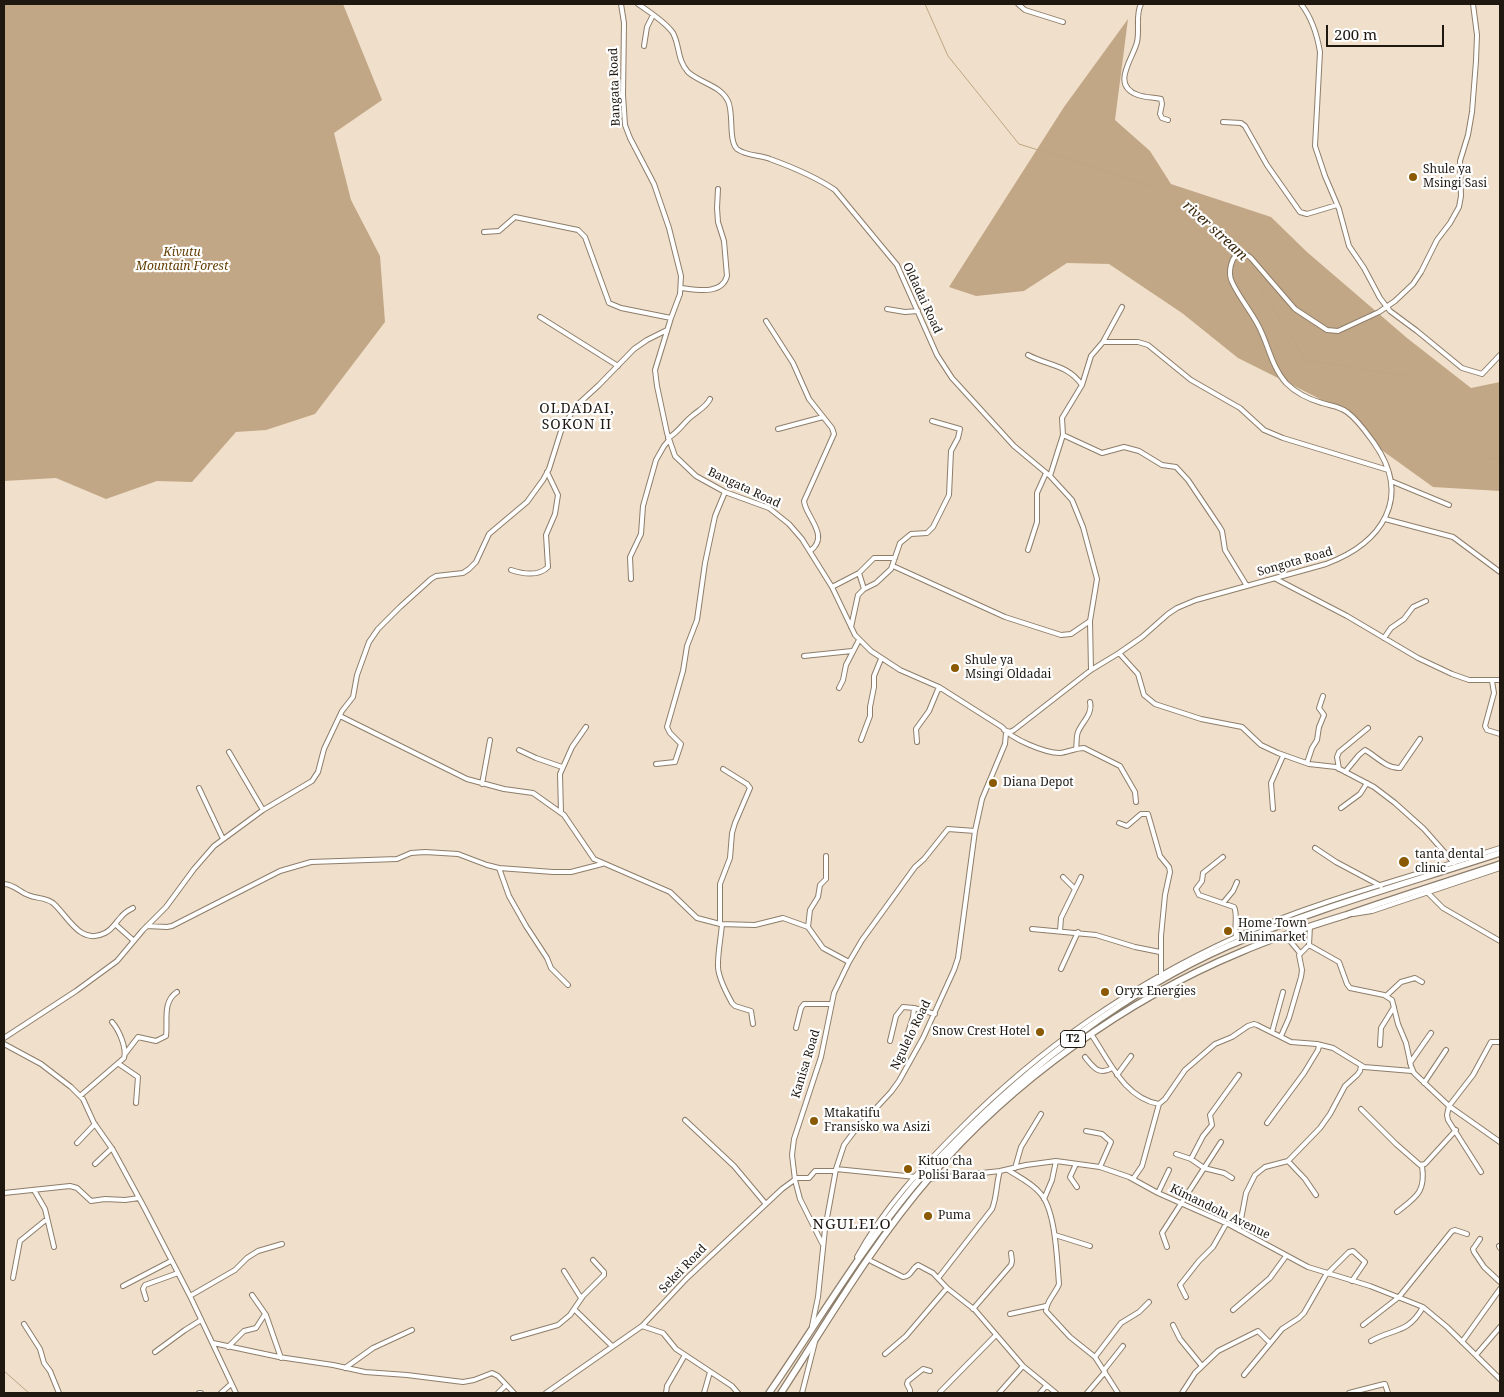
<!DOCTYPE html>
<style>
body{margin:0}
#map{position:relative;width:1504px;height:1397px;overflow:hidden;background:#f0dfca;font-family:"Noto Serif",serif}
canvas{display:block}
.frame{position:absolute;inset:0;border:5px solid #1e1811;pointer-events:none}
.scale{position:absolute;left:1326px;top:25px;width:118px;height:22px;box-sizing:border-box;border:2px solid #1e1811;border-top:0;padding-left:6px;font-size:15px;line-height:18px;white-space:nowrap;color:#1e1811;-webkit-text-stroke:4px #fff;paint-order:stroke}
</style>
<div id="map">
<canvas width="1504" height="1397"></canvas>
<div class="frame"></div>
<div class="scale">200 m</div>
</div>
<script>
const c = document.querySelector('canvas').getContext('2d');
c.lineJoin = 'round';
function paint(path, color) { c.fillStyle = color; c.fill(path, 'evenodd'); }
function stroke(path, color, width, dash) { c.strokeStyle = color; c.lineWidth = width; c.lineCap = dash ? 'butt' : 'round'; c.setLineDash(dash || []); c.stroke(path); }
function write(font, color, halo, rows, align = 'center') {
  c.font = font + ' "Noto Serif",serif'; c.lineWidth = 4.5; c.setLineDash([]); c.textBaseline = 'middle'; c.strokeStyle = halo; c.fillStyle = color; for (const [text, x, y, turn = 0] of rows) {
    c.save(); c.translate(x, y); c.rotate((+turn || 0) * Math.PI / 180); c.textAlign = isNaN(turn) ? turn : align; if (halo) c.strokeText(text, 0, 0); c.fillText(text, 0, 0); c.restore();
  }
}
const forest = new Path2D(`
 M4 4H343L382 100 334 133 351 200 380 256 385 322 315 414 266 430 236 432 192 482 157 481 106 499 56 478 4 481Z
 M1128 19 1115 120 1150 151 1171 184 1271 217 1307 252 1407 338 1471 388 1500 382V491L1433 487 1376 446 1350 414 1238 358 1182 313 1109 264 1067 263 1024 291 976 296 949 287 1064 107Z`);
const stream = new Path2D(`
 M925 4 948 56 1019 144 1150 185 1258 285 1306 360 1406 376 1480 455 1494 459 1500 457
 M4 1371 29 1393`);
const minor = new Path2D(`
 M621 4 624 23 623 95 625 125 630 138 654 184 669 228 681 276 680 294 671 318 655 370 657 386 667 433 675 456 696 476 725 492 769 508 789 524 802 539 832 587 855 635 871 651 900 670 939 687 1002 727C1011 739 1045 753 1060 753 1068 752 1076 748 1084 748L1120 766 1135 792 1136 802
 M638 4C647 10 667 24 673 33 680 46 677 60 688 72 700 83 720 85 728 101 734 113 728 140 737 149 746 156 760 155 770 159 792 167 816 177 835 190L897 265 937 355 952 378 1014 446 1050 476 1072 500 1083 527 1097 579 1090 621 1091 670
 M1018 4 1025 10 1063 22
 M1141 4C1135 16 1140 29 1137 42 1133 59 1110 85 1138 95 1146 98 1154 97 1161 99L1162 104 1160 114 1162 118 1168 120
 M1301 4C1312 18 1317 34 1320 52L1315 146 1325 176 1339 209 1349 246 1364 268 1380 298 1390 311 1417 331 1462 368 1482 374 1500 355
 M644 46 647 27 653 15
 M1223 122 1241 123 1245 126 1267 165 1300 212 1307 214 1337 205
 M484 232 499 231 515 217 578 230 585 237 609 303 621 308 671 318
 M682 288C697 290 722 295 727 276L724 241 718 222 717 208 718 189
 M887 309 905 312 918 311
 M540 317 618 366
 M766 321 793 363 809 399 832 428 834 434 804 501C805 516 831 536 810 551
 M1103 342H1138L1148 345 1191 380 1240 408 1264 430 1283 438 1388 470
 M1028 355C1048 366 1067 364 1082 385L1062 418 1063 435 1050 476
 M1082 385 1091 356 1103 342 1122 307
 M778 429 823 417
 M1063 435 1102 453 1124 447 1139 451 1162 465 1176 467 1188 480 1219 526 1222 531 1225 550 1247 586
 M668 438C679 432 683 423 692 416 699 410 706 407 710 399
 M1391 481 1449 505
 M1385 519 1453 537 1500 572
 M1028 550 1037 522V493L1046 473
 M893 566 1005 617 1061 635 1071 634 1090 621
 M511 570C523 574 538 577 548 567L546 535 555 514 558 495 547 472
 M859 573 864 589
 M631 579 630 557 641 534 643 506 656 460 664 446 669 440
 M1276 579 1347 616 1418 658 1452 674 1469 680H1500
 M832 587 859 573 874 558H895
 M851 627 858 595 864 589 876 583 891 569 900 543 911 534 927 533 933 527 949 495 951 451 958 438 960 429 932 421
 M1384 638 1391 628 1404 619 1413 607 1426 601
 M1119 653 1138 674 1144 695 1155 704 1201 719 1242 727 1261 745 1278 753 1309 764 1336 767 1374 787 1395 803 1424 829 1454 863
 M804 656 852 651
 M1492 681 1494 693 1485 726 1487 730 1500 734
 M839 688 843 680 846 665 859 640
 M340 716 467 779 504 789 533 793 564 815 594 859 670 892 697 918 720 924 755 925 783 918 808 927 823 948 849 962
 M1004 730 1010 732 1014 730 1091 670 1119 653 1142 637 1168 614 1177 608 1196 600 1326 564C1382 543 1413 498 1374 443 1366 432 1358 420 1347 412 1339 406 1331 406 1322 403 1308 399 1296 393 1286 383 1271 366 1268 343 1258 325 1250 310 1239 297 1232 282 1228 274 1230 255 1241 253 1244 253 1249 256 1251 258L1295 309 1327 330 1338 331 1379 312 1395 301 1413 284 1421 272 1437 240 1450 223 1459 207 1461 196 1460 161 1468 135 1472 112 1476 61 1477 35 1473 4
 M861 740 870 716V707L874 687V676L881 659
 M917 742 916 729 929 711 939 687
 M1076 749C1077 743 1076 737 1078 732 1082 722 1093 714 1090 702
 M519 750 536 758 562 767
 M229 752 263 810
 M1307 763 1312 748 1317 740 1319 727 1324 715 1319 708 1323 696
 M656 764 675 762 681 744 670 733 667 727 683 671 687 646 697 620 705 563 715 516 725 492
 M1339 769 1337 757 1339 752 1368 728
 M1345 772 1359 755 1365 750C1376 756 1387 769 1400 768L1420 739
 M482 784 490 740
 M199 788 223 839
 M1341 808 1360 794 1367 783
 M1273 809 1271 783 1283 756
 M561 813 560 774 572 747 586 727
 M1119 823 1127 826 1141 814H1148L1160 856 1169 867 1170 872 1165 895 1161 936V975
 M1315 848 1336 862 1381 886
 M1223 857 1203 873 1202 881 1196 889 1199 895 1234 907C1238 914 1234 927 1236 937
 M499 868 509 896 526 926 547 958 551 968 568 985
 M1063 877 1074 888
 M4 884C13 884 20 892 28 895 37 899 45 897 53 903 68 916 80 946 105 933 113 929 115 923 121 917 124 913 129 910 133 908
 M1427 892 1443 908 1500 941
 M1223 903 1233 891 1237 882
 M1353 914 1372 911 1500 868
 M115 924 134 941
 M720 924V884L730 858 732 833 735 823 750 788 747 784 723 769
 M722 924C721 937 718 951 718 964 717 974 727 994 732 1003L735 1006 751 1011 753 1024
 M147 926 167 927 172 926 280 871 311 862 397 859 411 853 425 852 458 854 487 865 499 868 553 872H571L602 864
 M1310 926 1309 945 1339 962 1347 984 1350 988 1384 995 1392 1000 1398 1024 1406 1043 1411 1066 1414 1073 1449 1106 1500 1142
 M808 927 810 910 818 897 820 885 826 879V856
 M1032 929 1096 935 1135 947 1160 952
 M1060 931 1061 918 1081 877
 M1285 935 1300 953
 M1061 969 1078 932
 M1386 996 1401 982 1415 978 1422 982
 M796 1028 801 1008 804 1004H830
 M1272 1032 1283 992
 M1091 1034C1109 1060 1124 1098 1159 1104L1165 1099 1185 1070 1215 1044 1232 1037 1248 1026 1254 1024 1257 1025 1291 1042 1317 1044 1319 1046 1318 1050 1304 1073 1267 1123
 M907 1036 913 1017 914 1008
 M1281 1036 1289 1018 1301 977 1302 970 1299 955 1309 945
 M4 1038 76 991 117 961 143 930 166 907 194 869 214 846 263 810 312 781 318 772 324 749 342 711 353 697 357 675 369 642 378 629 400 607 431 579 436 576 463 573 469 569 476 562 489 534 527 502 543 480 549 469 561 431 575 407 599 385 634 349 647 340 667 330
 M890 1041 896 1016 903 1007 914 1008 935 1014
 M4 1044 41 1064 71 1087 83 1099 94 1123 113 1150 145 1209 190 1296 236 1393
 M1317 1044 1333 1048 1364 1067 1412 1071
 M1380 1045 1381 1028 1394 1007
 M125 1054 138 1037 156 1041 166 1036C168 1021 162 1002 177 992
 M1085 1057C1093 1067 1099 1076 1112 1068
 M1410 1063 1431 1033
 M119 1064 138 1077 136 1103
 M1117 1075 1131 1056
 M1424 1083 1446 1050
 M80 1096 124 1058C127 1048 119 1030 112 1022
 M1361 1109 1396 1144 1420 1165 1425 1164 1456 1130
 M685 1120 734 1166 765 1203
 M1086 1131 1102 1134 1111 1142 1100 1167
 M77 1143 95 1124
 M1176 1154 1191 1159 1204 1168 1224 1173 1232 1178
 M1191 1159 1203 1136 1212 1125 1210 1115 1239 1075
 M1288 1161 1305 1179 1316 1195
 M95 1164 112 1148
 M1076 1164 1070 1177 1077 1187
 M1015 1168 1021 1147 1041 1114
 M836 1169 916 1177
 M1008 1170C1019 1177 1032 1183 1040 1193 1056 1210 1057 1261 1059 1284 1056 1293 1046 1301 1046 1311L1070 1337 1095 1357 1118 1393
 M1481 1172 1448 1120 1447 1115 1449 1106 1473 1075 1491 1042H1500
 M928 1179 1000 1171 1026 1165 1056 1161 1100 1167 1129 1177 1158 1193 1230 1225 1308 1267 1370 1286 1423 1307 1447 1327 1500 1379
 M1133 1179 1142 1166 1159 1104
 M34 1190 45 1209 54 1247
 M4 1193 70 1186 77 1188 91 1201 105 1199 125 1200 139 1198
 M1158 1193 1169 1170
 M1044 1199 1052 1180 1056 1161
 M1397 1212C1416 1197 1426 1192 1422 1166
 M1239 1230 1246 1193 1255 1175 1265 1167 1288 1161 1320 1128 1330 1114 1345 1086 1357 1075 1360 1071 1361 1066
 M1055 1235 1090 1246
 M1480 1239 1473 1249 1474 1252 1484 1267 1500 1282
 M822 1243 800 1199 795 1180 792 1155 794 1139 821 1057 834 993 849 962 862 940 915 867 924 859 948 829 975 831
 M1499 1246 1500 1248
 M1167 1247 1162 1233 1221 1142
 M857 1257C883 1209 922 1167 960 1129 1039 1049 1134 983 1236 937 1319 900 1414 876 1500 848
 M871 1261 903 1277C911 1277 912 1268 918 1265L933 1273 947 1288 975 1310 1023 1366 1056 1393
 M564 1271 581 1298
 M1328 1273 1349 1252 1353 1251 1365 1262 1352 1281
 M939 1277 992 1209C997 1197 996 1184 1000 1171
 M13 1278 20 1241 47 1219
 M123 1286 171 1261
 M252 1295 266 1315 281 1358
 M190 1296 235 1270 247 1258 258 1251 282 1244
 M1186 1297 1180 1285 1199 1261 1213 1247 1226 1224
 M146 1299 143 1289 145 1285 178 1273
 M574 1309 612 1346
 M973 1309 1011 1265 1012 1261 1011 1253
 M1233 1310 1270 1278 1286 1256
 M1010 1314 1046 1306
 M24 1324 40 1349 44 1363 50 1371 59 1393
 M1173 1325 1180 1339 1202 1366
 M1363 1325 1399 1297 1452 1231 1455 1230 1467 1234
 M642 1326 663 1333 676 1349 732 1386 738 1393
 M812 1326 818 1297 825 1229 836 1169 844 1145 853 1133 891 1092 899 1081 923 1038 954 970 958 958 975 831 982 799 1005 744 1006 733
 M513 1338 558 1325 570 1315 583 1296 604 1275V1272L593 1260
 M1371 1341C1394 1328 1408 1334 1423 1307
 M1462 1342 1500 1289
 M213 1343 279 1357 333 1365 365 1372 407 1375 463 1382 474 1380 492 1373 498 1376 514 1393
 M228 1347 244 1331 256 1328 265 1314
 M155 1352 185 1330 201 1320
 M885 1354 906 1336 947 1288
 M1476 1355 1500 1327
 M1095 1357 1121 1323 1139 1312 1149 1302
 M345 1368 373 1348 412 1330
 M1104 1370 1123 1346
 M1244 1375 1282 1329 1299 1318 1304 1313 1327 1273
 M940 1392 996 1335
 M199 1393H201
 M221 1393 231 1384
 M498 1393 506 1385
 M546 1393 642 1326 687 1278 782 1189 797 1178H809L815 1171H835
 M666 1393 667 1386 685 1355
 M704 1393 710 1372
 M802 1393 815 1342
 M910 1393V1390L907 1384 908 1381 923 1369 930 1371
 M999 1393 1023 1366
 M1040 1393 1046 1386
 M1087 1393 1105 1372
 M1182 1393 1195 1373 1218 1351 1258 1331 1270 1343
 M1349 1393 1384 1384H1385L1388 1393`);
const highway = new Path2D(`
 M769 1393C816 1325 859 1252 912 1188 925 1172 939 1158 954 1143 1030 1065 1128 990 1228 946 1316 908 1409 883 1500 853
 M781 1393C829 1319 873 1243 931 1176 1011 1082 1127 999 1241 952 1275 937 1310 926 1346 915 1397 897 1449 881 1500 864`);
const markers = [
 [1413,177,5,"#8a5901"],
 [955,668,5,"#8a5901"],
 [993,783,5,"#8a5901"],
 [1404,862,6,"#8a5901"],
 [1228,931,5,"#8a5901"],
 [1105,992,5,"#8a5901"],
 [1040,1032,5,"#8a5901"],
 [814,1121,5,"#8a5901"],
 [908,1169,5,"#8a5901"],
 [928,1216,5,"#8a5901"]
];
const shields = [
 [1073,1039,25]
];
const shieldNames = [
 ["T2",1073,1039]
];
const streetNames = [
 ["Bangata Road",615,87,-92],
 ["Oldadai Road",922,298,65],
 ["Bangata Road",744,488,25],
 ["Songota Road",1295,562,-16],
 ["Ngulelo Road",911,1035,-64],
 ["Kanisa Road",806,1064,-73],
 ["Kimandolu Avenue",1220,1212,26],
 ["Sekei Road",683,1269,-46]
];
const poiNames = [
 ["Shule ya",1423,170],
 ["Msingi Sasi",1423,184],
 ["Shule ya",965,661],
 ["Msingi Oldadai",965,675],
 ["Diana Depot",1003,783],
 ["tanta dental",1415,855],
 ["clinic",1415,869],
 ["Home Town",1238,924],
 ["Minimarket",1238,938],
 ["Oryx Energies",1115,992],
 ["Snow Crest Hotel",1030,1032,"right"],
 ["Mtakatifu",824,1114],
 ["Fransisko wa Asizi",824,1128],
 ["Kituo cha",918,1162],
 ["Polisi Baraa",918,1176],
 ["Puma",938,1216]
];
const parkNames = [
 ["Kivutu",182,253],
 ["Mountain Forest",182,267]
];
const waterNames = [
 ["river stream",1215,231,42]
];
const neighbourhoodNames = [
 ["OLDADAI,",577,409],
 ["SOKON II",577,425]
];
const quarterNames = [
 ["NGULELO",852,1225]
];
paint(forest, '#c2a786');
stroke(stream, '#bfa584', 1);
stroke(minor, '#8d7e6b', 6);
stroke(highway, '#8d7e6b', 8);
stroke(minor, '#fff', 4);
stroke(highway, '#fff', 5.5);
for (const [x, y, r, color] of markers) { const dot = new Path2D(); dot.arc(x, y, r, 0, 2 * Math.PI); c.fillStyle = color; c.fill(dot); stroke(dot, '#fff', 2); }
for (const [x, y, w] of shields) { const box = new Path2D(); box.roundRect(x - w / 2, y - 8.5, w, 17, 4); c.fillStyle = '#fff'; c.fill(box); stroke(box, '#1e1811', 1); }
write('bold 11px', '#1e1811', null, shieldNames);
write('12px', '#1e1811', '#fff', streetNames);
write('12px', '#1e1811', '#fff', poiNames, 'left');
write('italic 12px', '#613d00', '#fff', parkNames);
write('italic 14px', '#392509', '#fff', waterNames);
c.letterSpacing = '1px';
write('14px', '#1e1811', '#fff', neighbourhoodNames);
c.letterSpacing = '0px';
c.letterSpacing = '1px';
write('15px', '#1e1811', '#fff', quarterNames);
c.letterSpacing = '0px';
</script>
